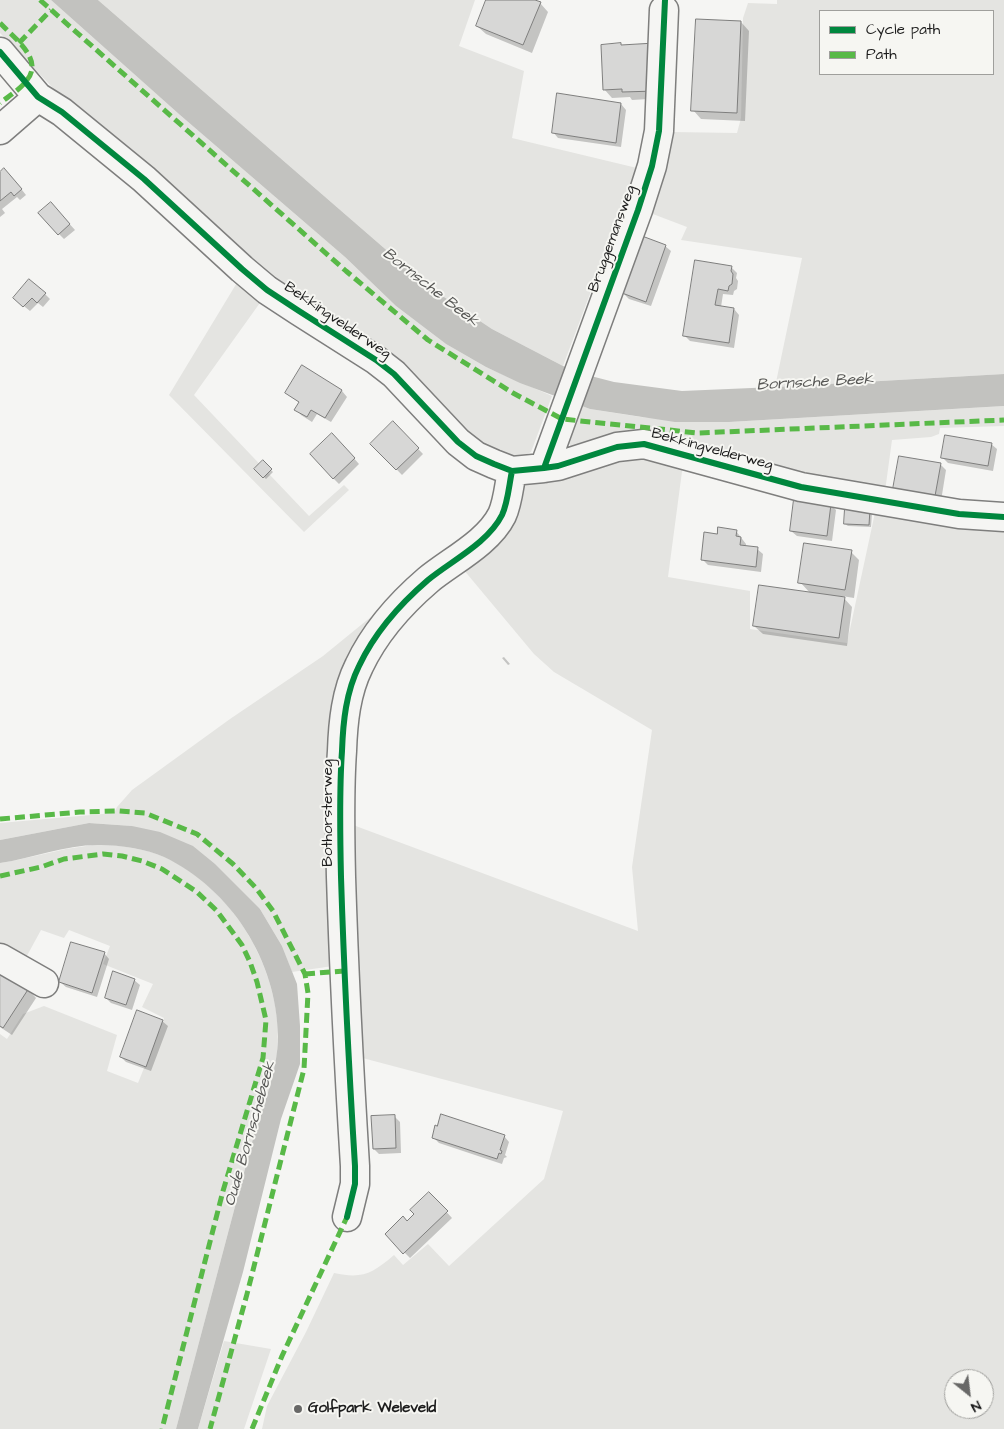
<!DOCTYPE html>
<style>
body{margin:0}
#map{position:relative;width:1004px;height:1429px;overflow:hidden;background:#f5f5f3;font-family:"Architects Daughter",sans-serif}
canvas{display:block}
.legend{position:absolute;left:819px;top:10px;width:175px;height:65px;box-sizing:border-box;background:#f6f6f2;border:1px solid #9f9f9c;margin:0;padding:6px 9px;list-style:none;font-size:15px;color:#1c1c1c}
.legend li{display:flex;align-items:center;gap:10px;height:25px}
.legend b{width:25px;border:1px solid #9f9f9c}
.north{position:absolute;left:944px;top:1369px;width:50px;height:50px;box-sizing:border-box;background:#f6f6f2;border:1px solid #9f9f9c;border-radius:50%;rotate:151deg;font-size:14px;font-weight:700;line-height:20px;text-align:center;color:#1c1c1c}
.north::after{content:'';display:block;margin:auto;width:18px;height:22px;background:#686867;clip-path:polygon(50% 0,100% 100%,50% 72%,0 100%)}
</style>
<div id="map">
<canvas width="1004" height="1429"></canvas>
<ul class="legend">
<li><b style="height:6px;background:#00873e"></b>Cycle path</li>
<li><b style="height:6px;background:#58b947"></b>Path</li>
</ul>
<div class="north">N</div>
</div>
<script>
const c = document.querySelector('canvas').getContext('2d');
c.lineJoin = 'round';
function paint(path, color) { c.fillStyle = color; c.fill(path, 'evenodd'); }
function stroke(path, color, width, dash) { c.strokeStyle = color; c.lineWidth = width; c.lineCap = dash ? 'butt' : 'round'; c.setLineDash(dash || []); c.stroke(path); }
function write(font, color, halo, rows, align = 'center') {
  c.font = font + ' "Architects Daughter",sans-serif'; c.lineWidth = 4; c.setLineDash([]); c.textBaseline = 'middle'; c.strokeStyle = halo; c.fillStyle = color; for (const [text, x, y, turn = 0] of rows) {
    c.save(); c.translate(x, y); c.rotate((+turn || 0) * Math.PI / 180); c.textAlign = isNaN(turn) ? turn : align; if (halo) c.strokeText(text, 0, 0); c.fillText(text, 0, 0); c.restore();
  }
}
const green = new Path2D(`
 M0 0H51L180 115 345 257 396 306 446 344 486 367 552 396 531 452 519 458 509 457 489 450 304 304 92 124 53 88 0 33Z
 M98 0H475L459 46 524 71 512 138 637 168 563 366 492 329 429 287Z
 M777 0H1004V374L775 387 802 258 681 240 687 227 645 211 672 132 737 133 741 118 743 18 748 3 777 4ZM820 11H993V74H820Z
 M238 281 262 300 194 395 309 516 344 485 349 490 304 532 169 395Z
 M577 404 590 409 641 417 729 422 1004 406V426L940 428 939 434 931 437 892 440 886 484 883 495 762 468 576 450 571 447 567 440Z
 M625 453 683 464 668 577 750 591V629L847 643 876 508 1004 530V1429H262L267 1406 306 1332 334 1273C362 1279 372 1274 394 1255L403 1265 428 1244 449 1266 544 1179 563 1111 355 1056 345 822 638 931 632 867 652 730 554 672 534 654 463 569 519 485ZM954 1379H984V1409H954Z
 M388 603 370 621 345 666 327 742 326 802 333 966 292 972 282 946 260 909 132 826 89 823 0 840V823L114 813 117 807 132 790 230 719 323 656Z
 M99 844C120 846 143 848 162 856 235 887 286 977 277 1055 274 1081 262 1111 254 1135L176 1429H0V1034L7 1039 23 1014 44 1006 117 1035 107 1071 138 1083 164 1018 142 1007 153 984 103 964 110 946 69 930 64 938 41 930 23 963 0 952V863L17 860 66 849Z
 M224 1341 271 1349 244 1429H198Z`);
const water = new Path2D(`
 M51 0H98L429 287 492 329 563 366 587 375 614 382 682 391 775 387 1004 374V406L729 422H675L590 409 520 383 486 367 446 344 396 306 345 257 180 115Z
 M89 823 132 826 160 832 193 846 215 864 260 909 282 946 297 984 300 1026V1064L281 1119 243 1272 198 1429H176L254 1135C264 1104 278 1070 278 1036 277 961 231 889 164 857 147 849 119 845 101 845 67 844 33 858 0 863V840Z`);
const shadow = new Path2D(`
 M488 0H532L540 3 548 12 532 53 486 34 477 26Z
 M697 20 741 22 749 31 745 121 701 119 693 110Z
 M620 44 664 98 632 100 630 97 612 98 604 89Z
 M621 104 626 110 621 147 558 138 553 132Z
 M0 173 10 175 26 195 20 200 17 197 2 209 5 213 0 217Z
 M56 209 75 230 64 239 59 234Z
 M665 246 671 251 651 306 629 299 623 293Z
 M731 267 737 273 736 278 738 281 737 289 734 291 733 295 723 294 721 307 734 309 739 315 734 348 690 341 684 335Z
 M45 294 50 299 43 307 38 303 30 311 14 298Z
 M302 367 342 391 347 397 331 422 317 414 312 422 301 415 296 409 300 403 286 393Z
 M393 423 423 454 402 475 372 444Z
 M338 440 359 464 339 484 333 478Z
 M991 444 997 449 993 471 948 463 943 458Z
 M263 462 273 472 266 479 256 469Z
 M940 464 946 470 941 501 900 494Z
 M831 505 836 510 832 541 797 536 791 531Z
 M846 509 872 513 871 527 848 526 845 524Z
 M736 531 746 544V547L757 549 763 554 761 572 708 565 702 559Z
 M851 552 859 560 854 598 842 596 852 607 847 646 763 634 754 626 811 594 800 582Z
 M504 657 510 664 508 665 502 658Z
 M104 953 109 959 97 997 66 987 60 982Z
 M0 971 28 989 36 998 12 1035 0 1027Z
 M134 980 140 985 132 1010 111 1003 106 998Z
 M162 1021 168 1026 151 1071 126 1062 121 1057Z
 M394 1116 400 1122 401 1153 379 1154 374 1149Z
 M504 1136 509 1142 505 1155 507 1157 504 1158 502 1164 439 1143 434 1138Z
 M429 1193 452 1218 410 1258 386 1234 407 1222 416 1214Z`);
const building = new Path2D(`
 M486 0H535L541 2 523 45 476 26Z
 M696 19 741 21 737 113 691 111Z
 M621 43V45L655 43 656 91 622 92V89L603 90 601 45Z
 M557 93 621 103 616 143 552 133Z
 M4 168 22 189 14 196 11 192 0 201V172Z
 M51 202 70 224 58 235 38 213Z
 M642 236 666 245 646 302 622 293Z
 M695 260 732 266 731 271 733 274 732 284 729 286 728 291 718 289 715 305 734 308 729 343 683 336Z
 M29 279 46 293 37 303 32 298 23 307 13 298Z
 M302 365 342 390 325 418 311 410 307 417 294 410 299 402 285 393Z
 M393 421 419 448 396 470 370 444Z
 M332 433 355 458 333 479 310 454Z
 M945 435 992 443 988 466 941 458Z
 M899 456 941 463 935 496 893 489Z
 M263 460 272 469 263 478 254 469Z
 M794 499 831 504 827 536 790 531Z
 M845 508 870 509 869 525 844 524Z
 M718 527 737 530 736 536 741 537 740 545 758 547 756 567 701 560 704 532 717 534Z
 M804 543 852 550 845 590 798 583Z
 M759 585 845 597 839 638 753 626Z
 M71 942 105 952 92 993 59 982Z
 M0 969 29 988 3 1028 0 1026Z
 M113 971 135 979 126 1005 105 998Z
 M137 1010 163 1020 146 1067 120 1057Z
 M441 1114 505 1135 500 1150 502 1151 501 1154 499 1153 497 1159 432 1138 435 1125 437 1126Z
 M395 1115 396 1148 373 1149 371 1116Z
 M429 1192 448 1211 403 1254 385 1234 403 1216 407 1221 414 1214 410 1210Z`);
const minor = new Path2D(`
 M0 52 38 97 62 112 144 179 242 269 267 290 299 311 376 360 394 374 458 442 476 456 494 464 512 471 544 468 558 466 617 447 644 444 801 487 959 514 1004 517
 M0 130 38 97
 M544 468 638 210 652 166 659 131 664 10
 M0 958 44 983
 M347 1217 355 1184V1166C349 1069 344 973 341 877 340 834 339 793 342 751 343 722 346 692 359 666 375 632 400 604 428 580 451 561 488 543 502 515 508 502 509 485 512 471`);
const quiet = new Path2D(`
 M40 0 346 271 428 340 513 393 562 419 698 433 1004 420
 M0 23C14 38 44 59 27 80 21 89 9 96 0 103
 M19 43 51 10
 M0 819 80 812 119 811 145 813 197 834 233 864 256 888 273 911 305 974 308 993 304 1069 247 1294 210 1429
 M0 876 41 867 64 859 103 854 122 856 142 861 162 869 197 892 217 911 242 945 250 962 257 982 266 1020 263 1058 223 1191 162 1429
 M305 974 344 971
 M252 1429 282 1356 347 1217`);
const cycleway = new Path2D(`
 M0 52 38 97 62 112 144 179 242 269 267 290 299 311 376 360 394 374 458 442 476 456 494 464 512 471 544 468 558 466 617 447 644 444 801 487 959 514 1004 517
 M544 468 638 210 652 166 659 131 665 0
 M347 1217 355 1184V1166C349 1069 344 973 341 877 340 834 339 793 342 751 343 722 346 692 359 666 375 632 400 604 428 580 451 561 488 543 502 515 508 502 509 485 512 471`);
const markers = [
 [298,1409,5,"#686867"]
];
const streetNames = [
 ["Bruggemansweg",613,239,-70],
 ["Bekkingvelderweg",337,321,34],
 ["Bekkingvelderweg",712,450,15],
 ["Bothorsterweg",329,813,-90]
];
const poiNames = [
 ["Golfpark Weleveld",308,1409]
];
const waterNames = [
 ["Bornsche Beek",430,288,38],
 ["Bornsche Beek",815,383,-3],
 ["Oude Bornschebeek",251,1134,-74]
];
paint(green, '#e4e4e1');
paint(water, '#c2c2bf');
paint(shadow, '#0003');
paint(building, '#d7d7d6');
stroke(building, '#7e7e7d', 1);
stroke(minor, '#7e7e7d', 31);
stroke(minor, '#f5f5f3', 28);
stroke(quiet, '#58b947', 5, [10, 5]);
stroke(cycleway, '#00873e', 6);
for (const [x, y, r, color] of markers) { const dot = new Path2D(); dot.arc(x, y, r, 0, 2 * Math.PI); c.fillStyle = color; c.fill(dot); stroke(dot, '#f6f6f2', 2); }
write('15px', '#1c1c1c', '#f6f6f2', streetNames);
write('bold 15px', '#1c1c1c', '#f6f6f2', poiNames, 'left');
write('italic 16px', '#565654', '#f6f6f2', waterNames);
</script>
